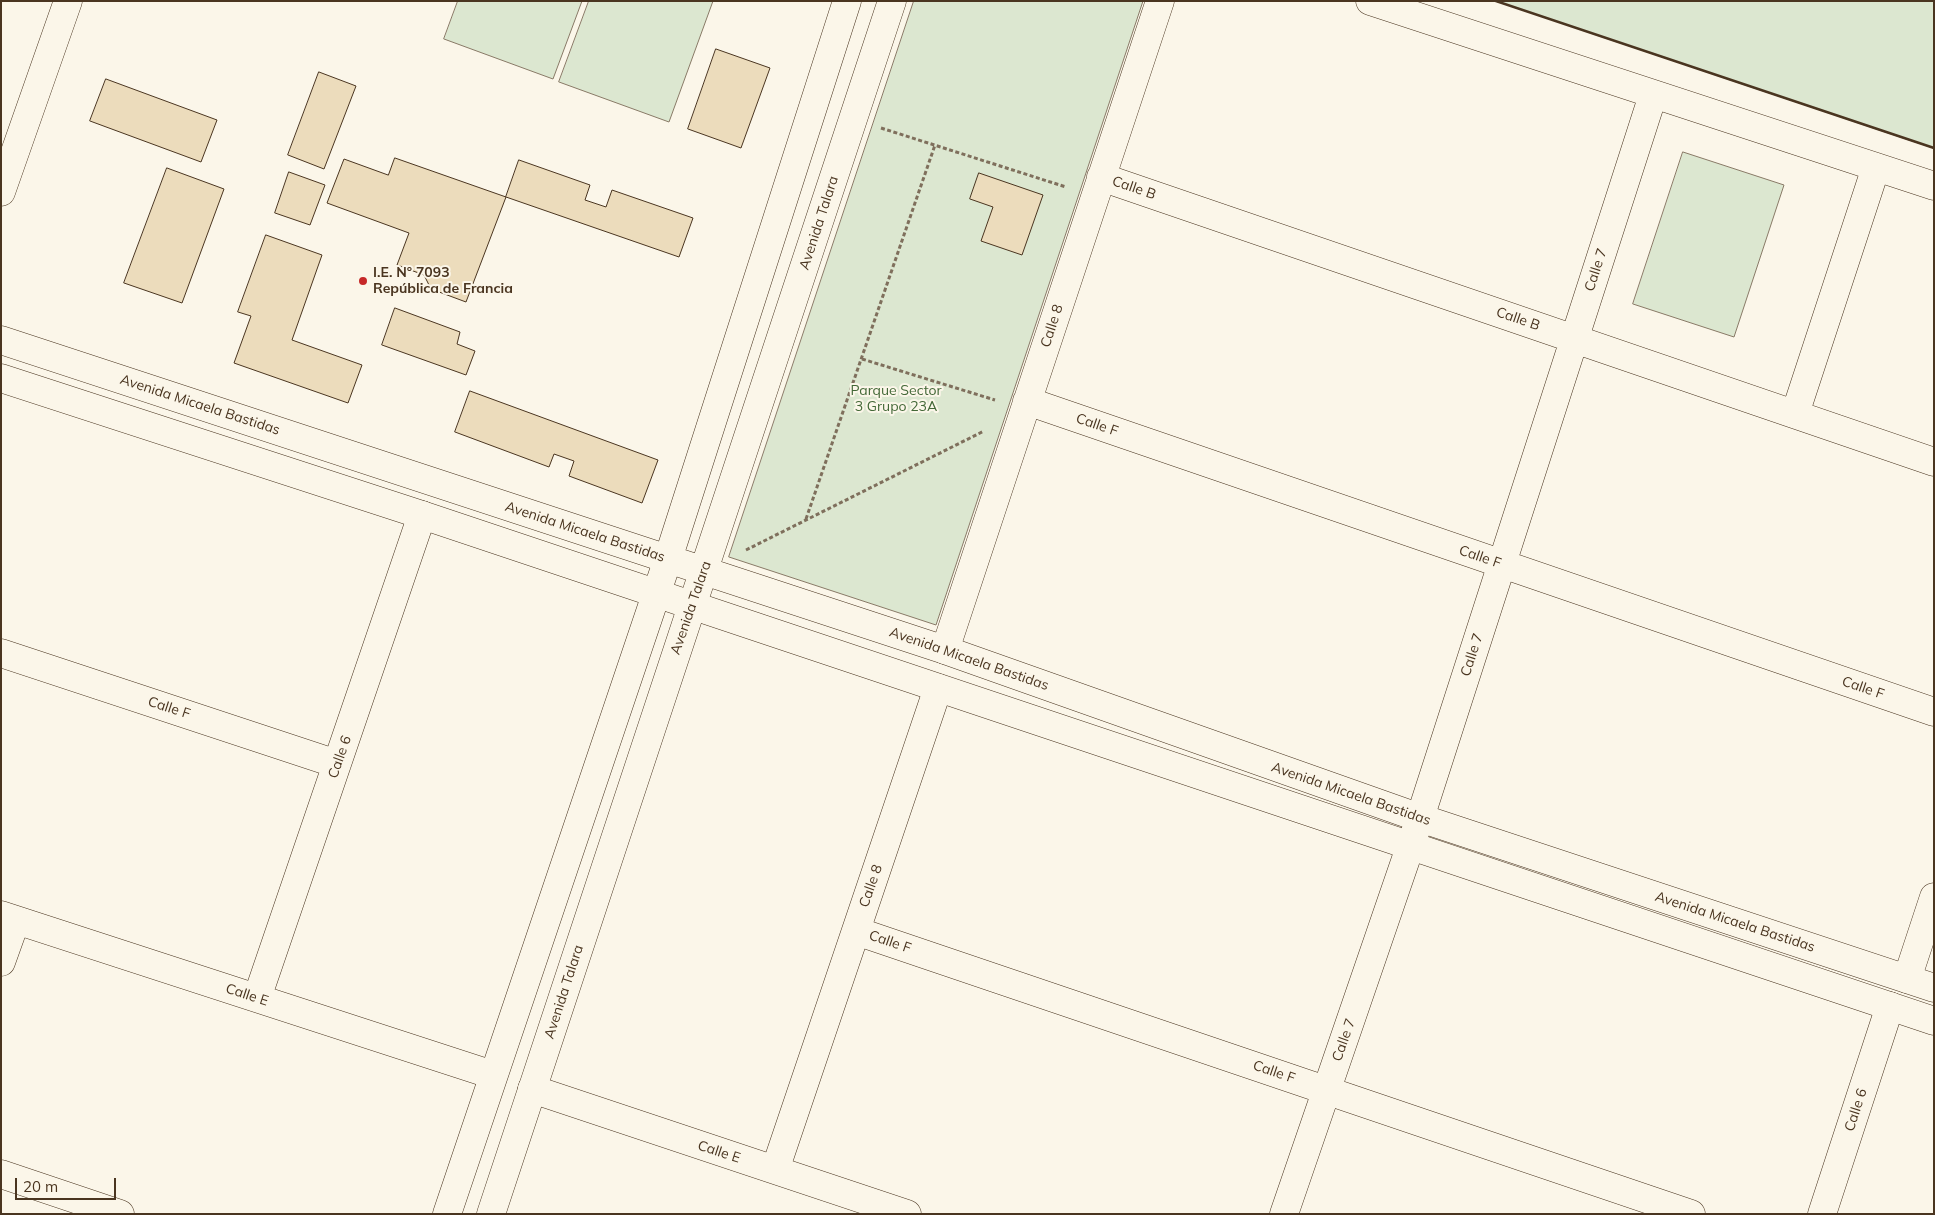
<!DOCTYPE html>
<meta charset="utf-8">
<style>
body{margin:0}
#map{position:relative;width:1935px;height:1215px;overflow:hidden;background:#fbf6e9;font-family:Mulish,sans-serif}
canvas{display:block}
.frame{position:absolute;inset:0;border:2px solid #4a3520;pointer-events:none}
.scale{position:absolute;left:15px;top:1178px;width:101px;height:22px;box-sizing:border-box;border:2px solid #4a3520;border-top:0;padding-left:6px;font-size:15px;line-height:18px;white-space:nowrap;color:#4a3520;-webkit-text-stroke:4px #fbf6e9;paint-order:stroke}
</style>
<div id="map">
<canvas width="1935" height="1215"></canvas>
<div class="frame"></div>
<div class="scale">20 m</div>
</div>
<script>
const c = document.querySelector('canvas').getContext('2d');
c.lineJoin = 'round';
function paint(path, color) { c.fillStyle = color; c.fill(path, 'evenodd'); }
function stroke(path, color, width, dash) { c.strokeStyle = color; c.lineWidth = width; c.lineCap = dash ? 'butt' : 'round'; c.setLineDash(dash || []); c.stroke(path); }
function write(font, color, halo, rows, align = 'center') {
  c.font = font + ' Mulish,sans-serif'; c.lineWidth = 4; c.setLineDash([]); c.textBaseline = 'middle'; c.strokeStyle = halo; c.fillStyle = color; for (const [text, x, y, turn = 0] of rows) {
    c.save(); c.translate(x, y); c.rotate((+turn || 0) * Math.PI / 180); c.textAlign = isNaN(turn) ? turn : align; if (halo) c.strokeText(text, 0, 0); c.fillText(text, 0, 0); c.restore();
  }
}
const green = new Path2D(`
 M458 1H582L553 79 444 39Z
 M589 1H713L669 122 559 82Z
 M914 1H1143L936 625 729 557Z
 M1496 1H1934V148Z
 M1683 152 1784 185 1734 337 1633 304Z`);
const building = new Path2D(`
 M716 49 770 68 741 148 688 129Z
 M319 72 356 86 324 169 288 155Z
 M106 79 217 120 201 162 90 121Z
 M395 158 506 197 466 302 431 289 424 275 397 265 409 233 327 203 344 159 388 175Z
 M519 160 590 185 585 200 606 207 612 190 693 218 679 257 506 197Z
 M167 168 224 189 182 303 124 283Z
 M289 172 325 185 310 225 275 213Z
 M979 173 1043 195 1022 255 981 241 993 207 970 199Z
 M266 235 322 255 292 340 362 365 348 403 234 363 251 316 238 312Z
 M395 308 460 332 457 344 475 351 466 375 382 345Z
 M470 391 658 460 642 503 569 476 574 461 554 454 549 467 455 432Z`);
const path = new Path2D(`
 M881 128 1066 187
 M862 359 995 400
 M806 519 935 145
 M746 550 984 431`);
const minor = new Path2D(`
 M1370 1 1934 186
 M1101 177 1934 462
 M1 192 68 1
 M1027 401 1934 712
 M1795 414 1876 167
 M945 650 1160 1
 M1 653 337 764
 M1 915 493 1075
 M856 931 1691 1214
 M1 962 16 920
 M1907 979 1934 897
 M257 998 422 515
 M532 1089 907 1214
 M775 1170 938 688
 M1 1174 120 1214
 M1284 1214 1420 818 1653 95
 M1822 1214 1890 1006`);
const tertiary = new Path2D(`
 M1 340 945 650 1420 818 1934 988
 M1 378 422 515 1934 1021
 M447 1214 668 559 847 1
 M491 1214 892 1`);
const wall = new Path2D(`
 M1496 1 1934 148`);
const markers = [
 [363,281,5,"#c62828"]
];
const streetNames = [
 ["Calle B",1134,188,19],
 ["Avenida Talara",819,223,-72],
 ["Calle 7",1596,270,-72],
 ["Calle B",1518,319,19],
 ["Calle 8",1052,326,-72],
 ["Avenida Micaela Bastidas",200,405,18],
 ["Calle F",1097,425,19],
 ["Avenida Micaela Bastidas",585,532,18],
 ["Calle F",1480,557,19],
 ["Avenida Talara",691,608,-71],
 ["Calle 7",1472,655,-72],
 ["Avenida Micaela Bastidas",969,659,19],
 ["Calle F",1863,688,19],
 ["Calle F",169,708,18],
 ["Calle 6",340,757,-71],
 ["Avenida Micaela Bastidas",1351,794,19],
 ["Calle 8",871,886,-71],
 ["Avenida Micaela Bastidas",1735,922,18],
 ["Calle F",890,942,19],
 ["Avenida Talara",564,992,-72],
 ["Calle E",247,995,18],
 ["Calle 7",1344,1040,-71],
 ["Calle F",1274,1072,19],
 ["Calle 6",1856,1110,-72],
 ["Calle E",719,1152,18]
];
const poiNames = [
 ["I.E. N° 7093",373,273],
 ["República de Francia",373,289]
];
const parkNames = [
 ["Parque Sector",896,391],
 ["3 Grupo 23A",896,407]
];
paint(green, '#dce7d0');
stroke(green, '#887966', 1);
paint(building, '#ecdcbc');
stroke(building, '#4a3520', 1);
stroke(minor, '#4a3520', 29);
stroke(tertiary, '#4a3520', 29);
stroke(path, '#7f6f5c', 3, [4, 2.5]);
stroke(minor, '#fbf6e9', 28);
stroke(tertiary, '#fbf6e9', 28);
stroke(wall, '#4a3520', 2.5);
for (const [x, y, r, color] of markers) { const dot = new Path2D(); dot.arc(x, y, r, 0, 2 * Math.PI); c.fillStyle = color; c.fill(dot); stroke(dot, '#fbf6e9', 2); }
write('14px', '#4a3520', '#fbf6e9', streetNames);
write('bold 14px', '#4a3520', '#fbf6e9', poiNames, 'left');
write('14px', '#436837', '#fbf6e9', parkNames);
</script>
